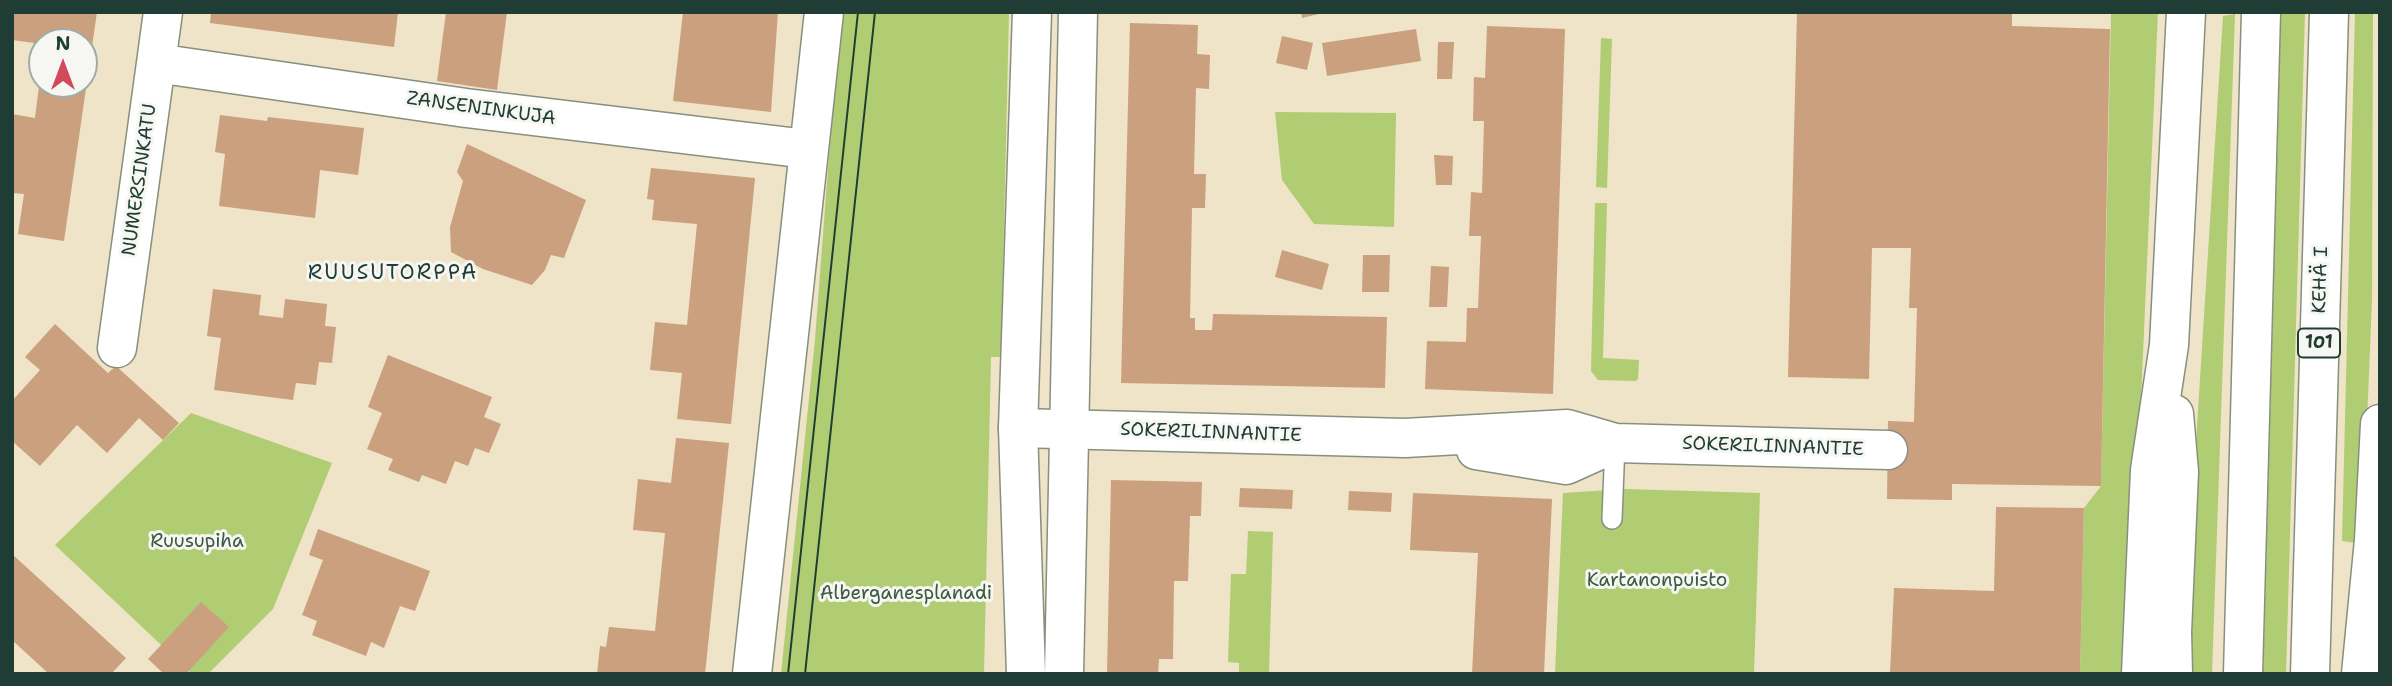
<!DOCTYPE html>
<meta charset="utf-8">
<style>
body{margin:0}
#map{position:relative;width:2392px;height:686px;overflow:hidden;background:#efe3c8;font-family:"Shantell Sans",sans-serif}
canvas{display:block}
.frame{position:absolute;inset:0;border:14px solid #1f3d34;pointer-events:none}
.north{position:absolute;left:28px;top:28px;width:70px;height:70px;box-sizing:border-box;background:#f6f6f2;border:2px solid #a0aca6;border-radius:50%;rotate:0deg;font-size:19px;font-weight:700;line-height:28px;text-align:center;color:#1f3d34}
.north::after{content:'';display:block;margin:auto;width:24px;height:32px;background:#d1495b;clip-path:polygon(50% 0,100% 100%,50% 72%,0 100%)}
</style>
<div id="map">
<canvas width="2392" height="686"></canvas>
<div class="frame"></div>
<div class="north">N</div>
</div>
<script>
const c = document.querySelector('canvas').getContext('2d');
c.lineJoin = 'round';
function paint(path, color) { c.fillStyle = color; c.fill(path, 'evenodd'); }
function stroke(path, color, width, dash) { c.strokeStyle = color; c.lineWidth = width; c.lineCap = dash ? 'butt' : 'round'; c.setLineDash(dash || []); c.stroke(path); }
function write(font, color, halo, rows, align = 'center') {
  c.font = font + ' "Shantell Sans",sans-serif'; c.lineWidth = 6; c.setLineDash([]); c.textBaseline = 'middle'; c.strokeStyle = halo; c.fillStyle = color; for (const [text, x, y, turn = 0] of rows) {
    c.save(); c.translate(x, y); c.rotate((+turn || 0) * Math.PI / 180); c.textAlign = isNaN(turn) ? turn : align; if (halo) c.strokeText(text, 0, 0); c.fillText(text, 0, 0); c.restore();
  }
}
const green = new Path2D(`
 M840 12H1009L1001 357H991L984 674H781L815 339Z
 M2111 12H2158L2129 674H2080L2084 508 2101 486Z
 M2281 12H2305L2286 674H2263Z
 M2355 12H2373L2372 300 2367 422 2356 543 2342 541Z
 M2235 14 2212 674H2187L2195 458 2223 16Z
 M1601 38 1612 39 1607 188 1596 187Z
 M1275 112 1396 113 1394 227 1314 224 1282 180Z
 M1595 203H1607L1603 358 1639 360 1638 379 1636 381 1598 380 1591 371Z
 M191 413 332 463 273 609 208 674H192L55 545Z
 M1625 489 1760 493 1754 674H1555L1563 493Z
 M1248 531 1273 532 1269 674H1239V663L1228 662 1231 574H1246Z`);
const building = new Path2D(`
 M12 12H97L64 241 18 234 24 194 12 193V114L35 118 40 78 42 84H84V42H42V44L12 40Z
 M211 12H398L394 47 210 23Z
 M446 12H507L497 90 437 81Z
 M683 12H778L771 112 673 101Z
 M1301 12H1323V13L1302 18Z
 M1797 12H2012V26L2110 29 2101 486 1952 484V500L1887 499 1888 421 1914 422 1917 308H1909L1911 248H1872L1869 379 1788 377Z
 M1130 23 1198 25 1197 54 1210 55 1209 89 1196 88 1194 174H1206L1205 208H1192L1190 318H1195V330H1212L1213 314 1387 317 1385 388 1121 383Z
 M1487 26 1565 29 1553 394 1425 389 1427 341 1466 342 1467 308H1478L1481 236H1469L1471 192 1482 193 1484 121H1473L1474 77 1485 78Z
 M1416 29 1421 61 1327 76 1322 43Z
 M1282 36 1313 43 1307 70 1276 63Z
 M1438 42H1454L1452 79H1437Z
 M220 115 267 121 268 117 364 128 358 175 320 170 315 218 219 206 225 154 215 152Z
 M467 144 586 200 564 258 551 255 545 270 532 285 483 269 451 252 450 227 463 181 457 172Z
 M1434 155 1453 156 1452 185H1436Z
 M651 168 755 178 731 424 677 419 682 373 650 370 655 322 687 325 697 224 652 220 654 200 647 199Z
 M1282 250 1329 264 1322 290 1275 277Z
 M1363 255H1390L1389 292H1362Z
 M1431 266 1449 267 1447 307H1429Z
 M213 289 261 295 259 315 283 318 285 299 327 304 325 326 336 327 332 363 319 362 316 385 296 383 293 400 214 390 221 338 207 336Z
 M55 324 108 373 116 366 179 423 163 440 139 418 107 453 77 425 40 466 12 441V401L40 370 25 357Z
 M388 355 492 397 484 417 501 424 489 453 475 448 468 466 455 461 446 484 422 475 419 482 388 470 393 459 367 449 382 413 368 407Z
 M676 438 729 443 705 674H597L600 646 606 647 609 627 655 631 665 533 633 530 638 479 671 483Z
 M1111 480 1202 482 1201 516H1190L1188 581H1174L1173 659H1159L1158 674H1107Z
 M1240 488 1293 490 1292 509 1239 507Z
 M1349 491 1392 493 1391 512 1348 510Z
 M1413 493 1552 499 1544 674H1472L1478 553 1410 550Z
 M1996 507 2084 508 2080 674H1890L1894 588 1994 591Z
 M318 529 430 571 415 611 400 606 384 648 371 642 366 656 312 635 317 621 302 615 323 560 309 555Z
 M12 554 126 658 111 674H49L12 640Z
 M201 602 229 627 186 674H164L148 659Z`);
const service = new Path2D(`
 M1612 519 1615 443`);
const minor = new Path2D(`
 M156 63 466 108 807 149
 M117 348 163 12
 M1018 428 1405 438 1567 429 1615 443 1888 450
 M1476 450 1566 465 1615 443
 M752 674 824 12`);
const tertiary = new Path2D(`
 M1026 674 1018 428 1032 12
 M1064 674 1078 12`);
const trunk = new Path2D(`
 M2141 674 2150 470 2169 345 2186 12
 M2173 674 2172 632 2179 472 2174 414
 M2243 674 2261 12
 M2310 674 2329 12
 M2361 674 2374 540 2380 424`);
const tram = new Path2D(`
 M788 674 858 12
 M805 674 875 12`);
const shields = [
 [2319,343,42]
];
const shieldNames = [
 ["101",2319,343]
];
const streetNames = [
 ["ZANSENINKUJA",481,109,8],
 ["NUMERSINKATU",140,180,-82],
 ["KEHÄ I",2321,280,-88],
 ["SOKERILINNANTIE",1211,433,2],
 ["SOKERILINNANTIE",1773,447,2]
];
const parkNames = [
 ["Ruusupiha",197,542],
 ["Kartanonpuisto",1657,581],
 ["Alberganesplanadi",906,594]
];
const neighbourhoodNames = [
 ["RUUSUTORPPA",393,274]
];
paint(green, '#b0cd73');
paint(building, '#cba07e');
stroke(service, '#87907e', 22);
stroke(minor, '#87907e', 41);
stroke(tertiary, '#87907e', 41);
stroke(trunk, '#87907e', 41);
stroke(service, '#fff', 19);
stroke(minor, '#fff', 38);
stroke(tertiary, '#fff', 38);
stroke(trunk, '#fff', 38);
stroke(tram, '#1f3d34', 2);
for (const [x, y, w] of shields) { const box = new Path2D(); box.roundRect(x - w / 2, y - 14.5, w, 29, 5); c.fillStyle = '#f6f6f2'; c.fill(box); stroke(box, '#1f3d34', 2); }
write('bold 18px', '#1f3d34', null, shieldNames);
write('19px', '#1f3d34', '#f6f6f2', streetNames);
write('19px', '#3c5a41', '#f6f6f2', parkNames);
c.letterSpacing = '2px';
write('21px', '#1f3d34', '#f6f6f2', neighbourhoodNames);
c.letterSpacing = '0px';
</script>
